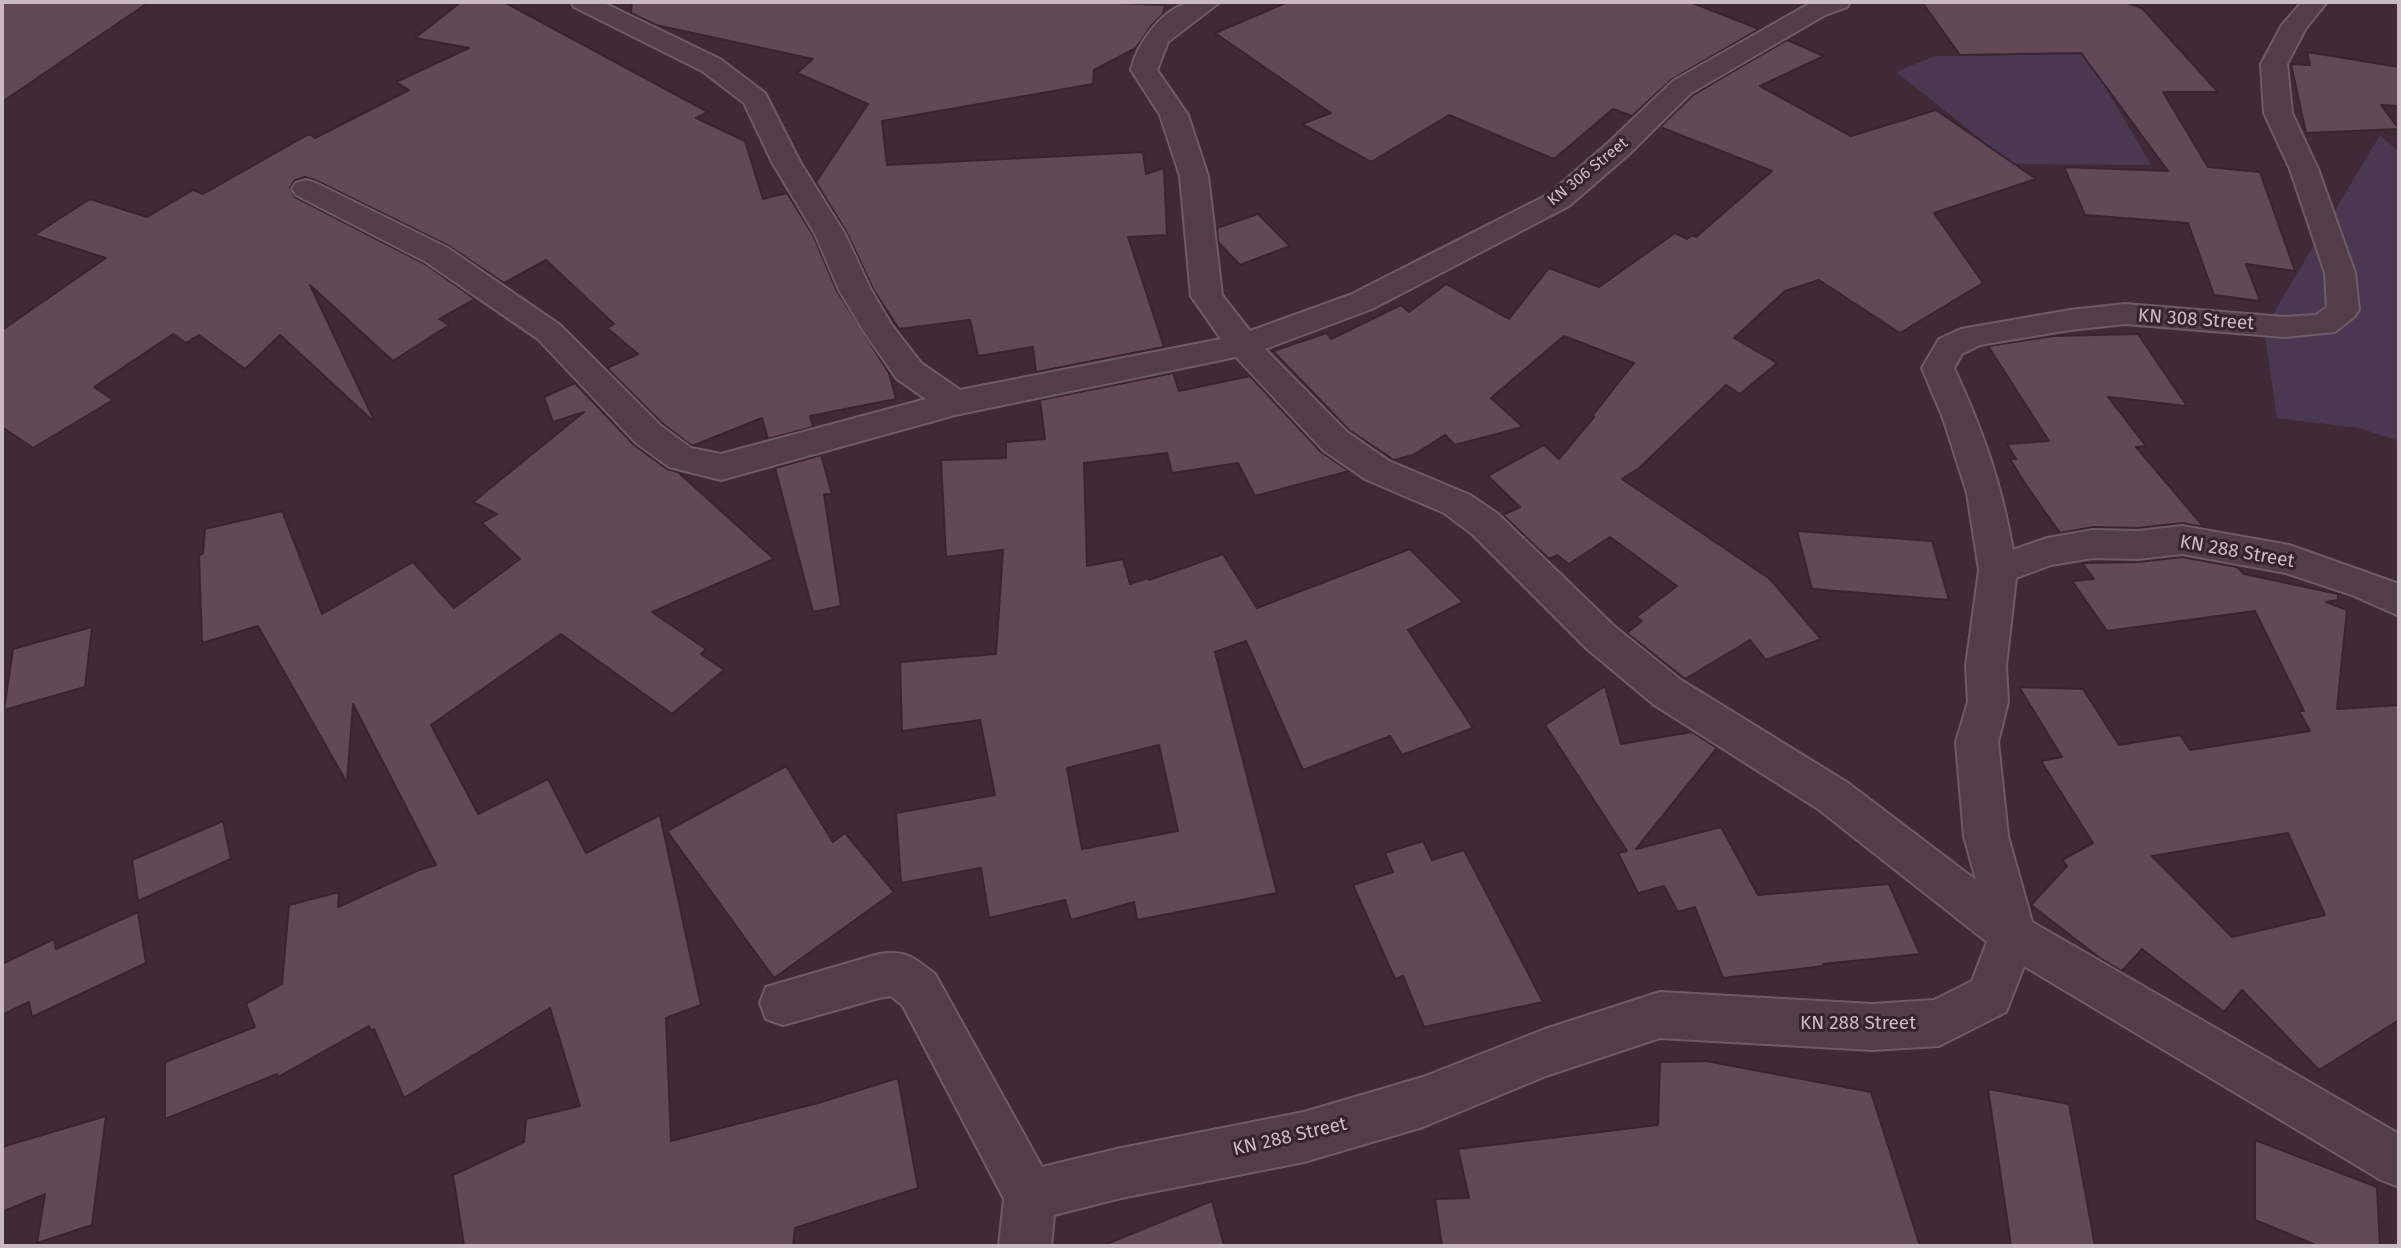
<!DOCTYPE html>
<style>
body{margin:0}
#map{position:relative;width:2401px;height:1248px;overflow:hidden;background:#422938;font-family:"Fira Sans",sans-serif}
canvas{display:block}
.frame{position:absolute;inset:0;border:4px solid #cbbac4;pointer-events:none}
</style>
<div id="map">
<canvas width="2401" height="1248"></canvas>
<div class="frame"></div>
</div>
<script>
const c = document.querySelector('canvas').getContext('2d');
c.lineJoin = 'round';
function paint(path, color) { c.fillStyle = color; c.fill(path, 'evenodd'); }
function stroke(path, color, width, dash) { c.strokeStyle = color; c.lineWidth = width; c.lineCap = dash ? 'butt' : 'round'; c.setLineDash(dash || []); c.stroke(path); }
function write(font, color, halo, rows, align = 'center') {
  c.font = font + ' "Fira Sans",sans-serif'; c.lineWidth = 6; c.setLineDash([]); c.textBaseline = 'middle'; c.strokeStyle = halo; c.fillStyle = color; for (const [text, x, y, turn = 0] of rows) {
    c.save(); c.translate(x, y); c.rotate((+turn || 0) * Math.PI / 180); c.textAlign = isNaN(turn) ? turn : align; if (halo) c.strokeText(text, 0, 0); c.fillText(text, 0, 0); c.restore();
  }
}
const green = new Path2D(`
 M2086 54 2151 165 2012 164 1896 72 1935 56Z
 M2380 135 2399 152V441L2359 428 2277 418 2264 329Z`);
const building = new Path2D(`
 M2 2H149L2 102Z
 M461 2H504L708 112 696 118 745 141 763 199 787 193 813 235 837 291 889 373 896 399 810 416 813 427 768 439 762 418 692 446 662 423 607 368 638 354 607 328 614 324 546 260 504 283 449 246 317 181 305 177 295 180 290 188 295 197 425 264 475 299 439 319 449 325 393 361 310 285 374 420 373 421 280 335 245 369 199 335 186 343 173 334 94 387 113 400 33 448 2 427V330L106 258 34 235 90 199 147 217 193 190 203 194 309 134 315 138 409 90 396 82 469 48 415 38Z
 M632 2H1091L1165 5 1163 14 1151 26 1136 48 1094 70 1093 84 882 121 887 165 1143 152 1146 174 1164 168 1167 235 1128 237 1164 347 1036 372 1033 347 978 356 970 320 899 329 873 289 847 233 816 182 868 104 797 73 813 59 656 25 631 13Z
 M1288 2H1690L1759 29 1672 79 1632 116 1613 109 1554 159 1449 115 1371 162 1302 124 1331 113 1215 33Z
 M1922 2H2124L2142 8 2218 92H2163L2208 167 2260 172 2295 271 2246 264 2260 301 2214 295 2188 223 2085 215 2064 167 2168 171 2081 53 1960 55Z
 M1787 40 1824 56 1760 86 1851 136 1936 110 2036 179 1934 213 1983 283 1900 333 1819 280 1785 291 1734 338 1777 363 1740 394 1726 385 1639 468 1622 479 1770 579 1821 639 1766 660 1750 640 1685 679 1627 633 1642 621 1636 617 1677 586 1610 537 1569 564 1557 555 1549 559 1503 515 1520 507 1488 476 1544 445 1559 459 1594 417 1593 415 1634 363 1564 336 1491 398 1523 427 1455 445 1445 435 1413 455 1394 460 1349 430 1273 351 1327 333 1331 339 1401 305 1409 312 1446 284 1509 319 1549 268 1599 287 1675 233 1687 239 1692 235 1696 237 1772 171 1660 127 1693 95Z
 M2307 52 2399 67V106L2381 105 2399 129 2306 133 2291 64 2310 65Z
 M1258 214 1290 246 1240 265 1218 242 1217 228Z
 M2138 334 2187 406 2108 397 2146 446 2136 447 2204 527 2182 523 2138 528 2093 527 2060 533 2024 482 2010 459H2016L2007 444 2049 441 1988 346 2053 336Z
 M1173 373 1179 391 1250 376 1321 452 1349 471 1255 496 1238 463 1172 473 1167 453 1084 463 1087 566 1123 559 1130 584 1148 578 1149 580 1223 554 1257 608 1410 549 1463 602 1408 630 1473 728 1402 755 1390 736 1303 770 1246 641 1215 652 1277 893 1137 920 1134 902 1071 920 1065 900 989 918 981 868 901 883 896 813 995 795 980 720 902 731 900 662 996 654 1003 550 946 557 941 460 1006 458V442L1045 439 1040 400ZM1159 745 1178 831 1082 849 1067 768Z
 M575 383 634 445 667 469 678 472 774 559 652 612 706 649 701 654 724 670 672 714 561 634 431 725 478 814 548 779 586 853 660 815 701 1005 666 1018 671 1141 818 1103 898 1078 918 1188 795 1228 793 1246H464L453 1175 524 1142 526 1119 580 1106 550 1008 404 1098 374 1029 371 1031 369 1026 278 1077 277 1074 165 1119V1062L255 1027 246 1004 282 984 289 905 339 892 338 907 419 870 436 865 353 704 347 783 258 626 202 643 199 555 203 553 205 529 282 511 322 614 413 562 454 608 520 559 482 523 497 514 473 502 584 412 553 422 544 397Z
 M821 455 832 494H824L841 606 813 612 775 468Z
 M1797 531 1932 541 1949 600 1812 589Z
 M2182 557 2237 567 2244 574 2338 594V600L2326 602 2347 610 2337 709 2399 705V1020L2319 1070 2242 990 2224 1012 2142 949 2122 971 2100 958 2031 905 2067 866 2062 860 2093 843 2041 761 2062 757 2019 687 2083 689 2119 745 2180 735 2190 750 2310 731 2299 711H2304L2255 611 2107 631 2072 581 2094 579 2082 563 2138 562ZM2288 833 2325 915 2232 937 2152 856Z
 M92 627 85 687 4 710 13 649Z
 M1605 686 1621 744 1692 732 1717 748 1636 849 1721 827 1758 895 1889 884 1920 954 1823 964 1824 966 1723 978 1695 907 1678 912 1664 886 1638 893 1618 853 1627 851 1545 725Z
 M786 766 833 842 845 833 894 892 774 978 667 831Z
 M223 821 231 859 138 901 132 860Z
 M1423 841 1432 860 1464 850 1543 1002 1424 1027 1403 976 1395 979 1353 885 1393 872 1385 853Z
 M138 912 146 963 32 1017 29 1002 2 1015V964L54 939 56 949Z
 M1706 1061 1871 1092 1920 1246H1442L1435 1199 1469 1198 1458 1149 1658 1125 1660 1062Z
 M1988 1089 2069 1104 2095 1246H2011Z
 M106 1116 92 1225 37 1243 45 1194 2 1212V1147Z
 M2255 1140 2377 1187 2380 1246H2318L2255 1220Z
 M1212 1201 1224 1246H1104V1245Z`);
const minor = new Path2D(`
 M571 2H602L720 59 765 93 800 162 845 234 871 290 891 324 921 363 960 390 1221 339 1191 296 1180 176 1160 115 1131 70C1137 43 1163 7 1192 2 1201 0 1212 2 1220 2L1168 42 1157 70 1188 115 1208 176 1222 295 1250 331 1350 295 1549 194 1608 143 1673 81 1807 5 1815 2H1850L1847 7 1825 15 1691 93 1628 155 1569 206 1372 309 1265 349 1347 432 1389 461 1470 495 1498 514 1614 626 1681 680 1848 783 1976 880 1964 836 1956 742 1968 702 1966 666 1979 570 1967 493 1943 418 1922 368 1939 339 1961 329 2070 310 2125 304 2285 317 2316 315 2327 307 2325 273 2290 169 2264 113 2261 64 2282 25 2302 2H2327L2306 28 2287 64 2292 113 2318 169 2355 273 2359 310 2354 317 2335 332 2285 337 2125 324 2070 330 1980 345 1962 354 1954 368C1983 431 2001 482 2013 550L2047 538 2093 530 2138 531 2182 526 2289 545 2399 584V616L2352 595 2286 573 2182 554 2138 559 2093 558 2051 565 2016 578 2006 666 2008 702 1998 742 2008 836 2032 922 2399 1134V1187L2381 1180 2024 966 2006 1012 1939 1046 1872 1050 1660 1038 1546 1076 1423 1127 1304 1162 1121 1198 1054 1215 1051 1246H999L1004 1199 903 1006 891 996 879 998 783 1025 766 1019 760 1003 766 987 879 954C907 950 914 958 935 974L1042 1167 1121 1148 1304 1112 1423 1077 1545 1029 1660 992 1872 1004 1934 1000 1972 981 1987 942 1818 809 1653 704 1586 648 1472 534 1444 513 1365 479 1323 450 1236 357 955 415 721 480 669 467 636 443 538 339 426 262 296 195 292 189 296 183 306 180 316 183 448 248 560 325 660 425 691 448 721 454 926 399 897 379 863 330 839 290 815 234 772 162 744 103 702 71 574 7Z`);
const farStreetnames = [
 ["KN 306 Street",1588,172,-39]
];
const streetNames = [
 ["KN 308 Street",2196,320,4],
 ["KN 288 Street",2237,552,10],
 ["KN 288 Street",1858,1024],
 ["KN 288 Street",1290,1137,-13]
];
paint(green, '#4a3853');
paint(building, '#634858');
stroke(building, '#392430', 2);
stroke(minor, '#6f5b67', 4);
paint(minor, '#523d49');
write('16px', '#cbbac4', '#37222e', farStreetnames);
write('19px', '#cbbac4', '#37222e', streetNames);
</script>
